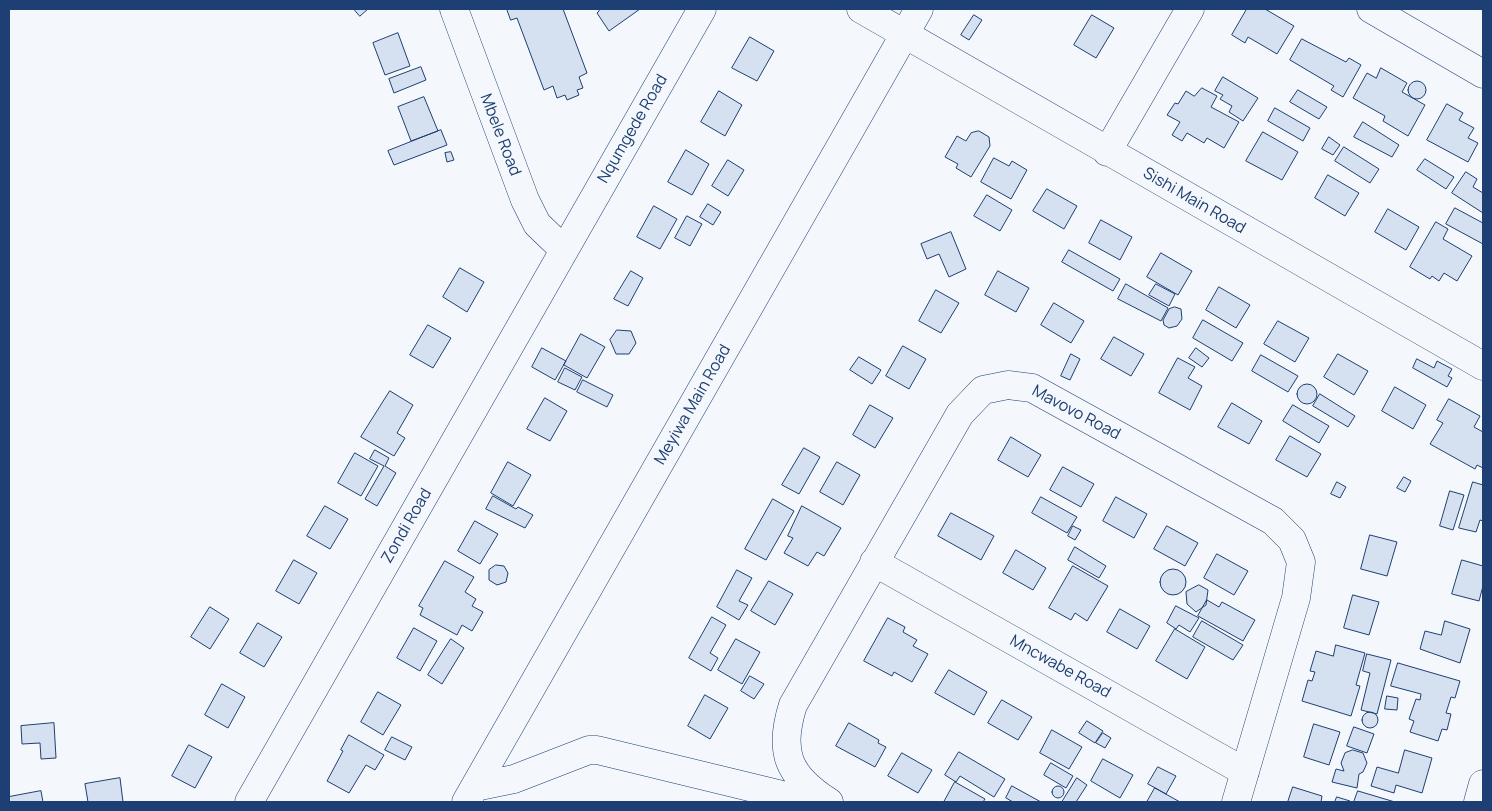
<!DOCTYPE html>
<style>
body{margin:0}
#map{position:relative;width:1492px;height:811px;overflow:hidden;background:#f4f7fb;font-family:Manrope,sans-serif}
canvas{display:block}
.frame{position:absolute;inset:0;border:10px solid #1d3f73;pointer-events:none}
</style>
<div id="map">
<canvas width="1492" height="811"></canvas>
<div class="frame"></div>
</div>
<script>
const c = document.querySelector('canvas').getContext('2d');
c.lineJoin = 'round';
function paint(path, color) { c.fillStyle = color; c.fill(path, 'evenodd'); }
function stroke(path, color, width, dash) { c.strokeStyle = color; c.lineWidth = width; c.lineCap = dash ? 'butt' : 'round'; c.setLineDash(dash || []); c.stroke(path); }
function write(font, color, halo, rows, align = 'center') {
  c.font = font + ' Manrope,sans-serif'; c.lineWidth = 4; c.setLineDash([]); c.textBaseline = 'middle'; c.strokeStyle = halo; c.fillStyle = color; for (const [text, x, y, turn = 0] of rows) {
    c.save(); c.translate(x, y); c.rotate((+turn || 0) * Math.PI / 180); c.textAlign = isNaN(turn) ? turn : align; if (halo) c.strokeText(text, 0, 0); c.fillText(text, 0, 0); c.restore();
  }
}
const building = new Path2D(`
 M354 9H368L360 16Z
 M507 9H563L587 73 579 77 583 88 577 90 579 95 567 100 565 95 557 98 553 86 544 90 517 18 511 20Z
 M598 9H640L609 31 597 13 599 11Z
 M1247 9H1265L1294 26 1277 54 1248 37 1245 43 1232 35Z
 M974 15 982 20 969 40 961 35Z
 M1092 15 1114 28 1096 58 1074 45Z
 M398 33 410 66 385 75 373 43Z
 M750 37 774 51 757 81 732 68Z
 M1302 39 1346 62 1349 58 1361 65 1343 97 1331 90 1334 86 1290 60Z
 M421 67 426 80 394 93 389 79Z
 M1381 68 1407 83 1402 92 1425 105 1408 136 1383 121 1385 116 1353 98 1367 73 1376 78Z
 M1223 77 1258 98 1243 121 1229 112 1232 106 1220 99 1223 95 1215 91Z
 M1408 90a9 9 0 1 1 18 0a9 9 0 1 1-18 0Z
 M1202 88 1217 96 1211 107 1239 122 1224 148 1207 138 1204 143 1187 133 1182 141 1172 135 1180 122 1167 115 1175 103 1178 104 1186 91 1194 96Z
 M1298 90 1327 107 1319 119 1290 102Z
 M719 91 742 105 725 136 701 122Z
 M424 97 438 131 411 141 398 107Z
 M1447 104 1463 113 1459 120 1474 128 1468 138 1478 143 1468 162 1427 140Z
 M1275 108 1310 128 1303 141 1268 121Z
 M1363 122 1399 145 1392 157 1354 137Z
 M441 130 447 145 394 165 388 151Z
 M979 131 989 137 990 146 971 177 956 168 958 164 945 157 957 136 966 141 971 133Z
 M1263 132 1298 152 1282 180 1246 161Z
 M1329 137 1340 145 1333 155 1322 149Z
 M1344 147 1379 169 1370 183 1335 161Z
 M686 150 709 164 692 195 668 182Z
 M451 152 454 160 447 162 445 153Z
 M994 158 1009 166 1012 161 1027 170 1011 199 981 182Z
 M1425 159 1454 177 1446 189 1417 170Z
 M728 160 744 170 728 196 712 186Z
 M1466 172 1477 179 1473 187 1483 193V213L1452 193Z
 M1328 175 1359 193 1345 216 1315 198Z
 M1047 189 1077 206 1064 229 1033 211Z
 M987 195 1012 210 1000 231 974 216Z
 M708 204 721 212 713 225 700 217Z
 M654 206 677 219 660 249 637 237Z
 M1455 208 1483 223V244L1446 224Z
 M1388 209 1419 227 1406 250 1375 232Z
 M687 216 702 224 690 246 675 238Z
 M1101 220 1132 237 1120 260 1089 243Z
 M1436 222 1448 229 1443 239 1472 256 1457 281 1444 273 1439 281 1432 276 1430 279 1410 267Z
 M951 232 966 269 949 277 939 254 927 259 921 244Z
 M1069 250 1120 279 1113 291 1062 262Z
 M1161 253 1192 271 1178 295 1147 277Z
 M460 268 484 282 467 312 443 297Z
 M631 271 643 278 628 306 614 299Z
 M998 271 1029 288 1016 312 985 295Z
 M1126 284 1168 308 1161 321 1118 299Z
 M1156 284 1175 294 1169 306 1149 295Z
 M1219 287 1250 305 1236 328 1206 310Z
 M936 290 959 303 941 333 919 321Z
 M1054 303 1084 321 1071 343 1041 325Z
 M1175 307 1181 309 1182 319 1177 326 1169 328 1164 325 1163 320 1169 309Z
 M1203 320 1243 343 1232 361 1193 338Z
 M1278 321 1309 338 1295 362 1264 344Z
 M428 325 451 338 433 368 410 355Z
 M617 330 631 331 636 343 629 354H616L610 340Z
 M581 334 605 347 587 378 564 365Z
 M1114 337 1144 354 1131 376 1101 359Z
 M903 346 926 359 909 389 886 376Z
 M542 348 566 361 555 380 532 367Z
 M1196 348 1209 358 1202 367 1189 358Z
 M1071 354 1080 359 1070 380 1061 376Z
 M1338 354 1368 371 1354 395 1324 377Z
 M1261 355 1298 376 1288 392 1252 371Z
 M859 357 881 370 872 384 850 370Z
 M1178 358 1195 367 1188 378 1202 386 1190 410 1159 393Z
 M1417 359 1434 368 1437 361 1452 369 1448 376 1452 378 1447 387 1413 368Z
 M565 368 582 377 575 390 558 382Z
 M583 380 613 395 607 407 577 392Z
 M1297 394a10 10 0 1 1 20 0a10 10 0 1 1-20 0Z
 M1395 387 1426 405 1413 429 1382 411Z
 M390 391 413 405 397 433 405 438 394 456 361 437Z
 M1320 394 1355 416 1348 427 1313 406Z
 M545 398 567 411 550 441 527 429Z
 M1449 399 1480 416 1474 427 1483 432V468L1477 465 1475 469 1430 444 1443 423 1437 420Z
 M1232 403 1262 421 1249 444 1218 427Z
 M870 405 893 418 875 448 853 435Z
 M1293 405 1329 426 1319 443 1283 421Z
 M1290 436 1321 454 1307 477 1276 460Z
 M1011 437 1041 455 1028 477 998 460Z
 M804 448 820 457 799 494 782 485Z
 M375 450 389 458 385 466 396 473 377 506 365 499 384 466 370 459Z
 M355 453 378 466 361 496 338 483Z
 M508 462 531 475 513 506 491 493Z
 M837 462 860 475 843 505 820 492Z
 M1063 467 1094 484 1081 507 1050 490Z
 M1404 477 1411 481 1405 492 1397 488Z
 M1337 482 1346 487 1340 498 1331 494Z
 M1473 482 1483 485V521L1480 520 1476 532 1459 528Z
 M1450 491 1464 495 1453 530 1440 526Z
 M493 496 516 509 518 507 533 515 525 528 486 509Z
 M1041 497 1077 517 1067 533 1032 513Z
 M1116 497 1147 514 1134 538 1103 521Z
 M773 499 794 511 766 560 745 549Z
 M325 506 348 519 330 549 307 536Z
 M802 506 841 528 824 556 817 552 808 566 784 553 793 538 788 536Z
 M951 513 994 536 981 560 938 536Z
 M475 521 498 534 480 564 458 551Z
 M1073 526 1081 530 1075 540 1068 536Z
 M1167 526 1198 543 1185 566 1154 549Z
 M1370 535 1397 542 1387 576 1361 569Z
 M1075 547 1106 566 1099 578 1068 560Z
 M1016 550 1046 568 1033 590 1003 573Z
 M1217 554 1248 571 1234 595 1204 578Z
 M294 560 317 573 299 604 276 591Z
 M1462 560 1483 566V586L1479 601 1452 594Z
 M445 561 474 577 465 592 476 599 472 606 483 612 472 631 462 625 457 635 420 615 423 608 419 606Z
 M496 565 504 566 508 573 506 582 497 585 489 580V570Z
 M1073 566 1108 586 1087 621 1075 613 1071 620 1049 608Z
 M1160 582a13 13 0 1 1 26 0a13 13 0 1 1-26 0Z
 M737 570 752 578 739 601 748 605 739 620 717 607Z
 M769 581 793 594 775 625 751 611Z
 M1199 585 1208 590 1206 605 1196 612 1187 604 1186 592Z
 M1353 595 1379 602 1369 635 1344 628Z
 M1207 600 1219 607 1222 602 1255 620 1243 641 1198 616Z
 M1176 606 1199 618 1190 632 1179 625 1176 629 1167 623Z
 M210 607 229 619 210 649 191 637Z
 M1120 609 1150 626 1137 649 1107 632Z
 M712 617 726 625 710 653 718 658 711 671 689 658Z
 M888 618 905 627 903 632 917 640 913 646 928 654 912 682 894 672 892 676 864 661Z
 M1202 621 1243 645 1233 660 1193 637Z
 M1445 621 1470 629 1460 663 1420 649 1425 631 1441 635Z
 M258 623 282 637 264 667 240 653Z
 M414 628 437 641 420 671 397 658Z
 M1175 629 1205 647 1187 679 1156 661Z
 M451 639 464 648 442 684 428 675Z
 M736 639 760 652 742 684 718 670Z
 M1336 645 1365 653 1356 685 1360 686 1351 716 1302 701 1308 680 1312 681 1315 672 1310 671 1316 651 1333 656Z
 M1367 654 1391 660 1377 714 1361 710 1370 673 1363 671Z
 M1398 663 1460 681 1455 698 1451 697 1446 713 1451 714 1447 730 1442 729 1438 741 1410 732 1414 721 1409 719 1416 699 1420 700 1421 694 1391 686Z
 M949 670 987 692 974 715 935 693Z
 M750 676 764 684 754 699 741 691Z
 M222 684 245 697 228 728 205 715Z
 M378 692 401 705 383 735 361 722Z
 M705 695 728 708 710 739 688 726Z
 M1387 696 1398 698 1397 710 1385 709Z
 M1002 700 1032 717 1018 740 988 723Z
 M1362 720a8 8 0 1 1 16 0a8 8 0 1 1-16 0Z
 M1087 721 1103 731 1095 743 1079 733Z
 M54 723 56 758 41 759 40 743 22 744 21 726Z
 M849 723 879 740 878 743 886 747 875 767 836 746Z
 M1314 724 1340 732 1329 765 1304 757Z
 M1354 727 1374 734 1367 753 1347 746Z
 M1052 730 1082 747 1069 769 1040 753Z
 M1103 733 1111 738 1105 748 1096 743Z
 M349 735 384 755 375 770 366 765 349 793 327 781 343 751 341 750Z
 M392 737 412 747 405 760 385 750Z
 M189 745 212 757 195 788 172 776Z
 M1353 750 1363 753 1367 763 1363 772 1359 774 1357 788 1332 782 1336 769 1344 771 1341 763 1345 753Z
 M1405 750 1432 758 1422 793 1396 785 1394 793 1371 786 1377 767 1398 773Z
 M959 752 1005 779 994 797 960 776 956 782 945 775Z
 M902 753 932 770 918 793 888 776Z
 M1103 759 1133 775 1120 798 1091 781Z
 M1051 763 1073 776 1066 788 1044 775Z
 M1158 767 1176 776 1166 794 1148 784Z
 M120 778 123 802H88L85 784Z
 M1077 778 1087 785 1076 802H1062Z
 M955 782 985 799 983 802H944Z
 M1052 792a6 6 0 1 1 12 0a6 6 0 1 1-12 0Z
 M1012 786 1041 802H1013L1006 798Z
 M1293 787 1322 796 1321 802H1288Z
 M1155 788 1180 802H1147Z
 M41 791 43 802H9V797Z
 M1358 791 1395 802H1354Z
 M1337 797 1350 801 1349 802H1335Z`);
const minor = new Path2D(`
 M454 9 525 200 537 224 564 250
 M861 9 1483 366
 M1371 9 1483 74
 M1107 152 1190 9
 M874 562 1245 772
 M475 787 514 779 589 750H597L795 798 826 802
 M249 802 702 9
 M466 802 919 9
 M829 802C788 776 778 752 793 705L960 414 983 390 1008 385 1032 388 1273 521 1292 540 1301 562 1296 598 1236 802
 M1478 802 1483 784`);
const streetNames = [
 ["Nqumgede Road",633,129,-60],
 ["Mbele Road",500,135,69],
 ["Sishi Main Road",1194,201,30],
 ["Meyiwa Main Road",693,405,-60],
 ["Mavovo Road",1076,413,28],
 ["Zondi Road",407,526,-60],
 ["Mncwabe Road",1060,667,29]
];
paint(building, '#d5e0f0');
stroke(building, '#1d3f73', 1);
stroke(minor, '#1d3f73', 29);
stroke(minor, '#f4f7fb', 28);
write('16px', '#1d3f73', '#f4f7fb', streetNames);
</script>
